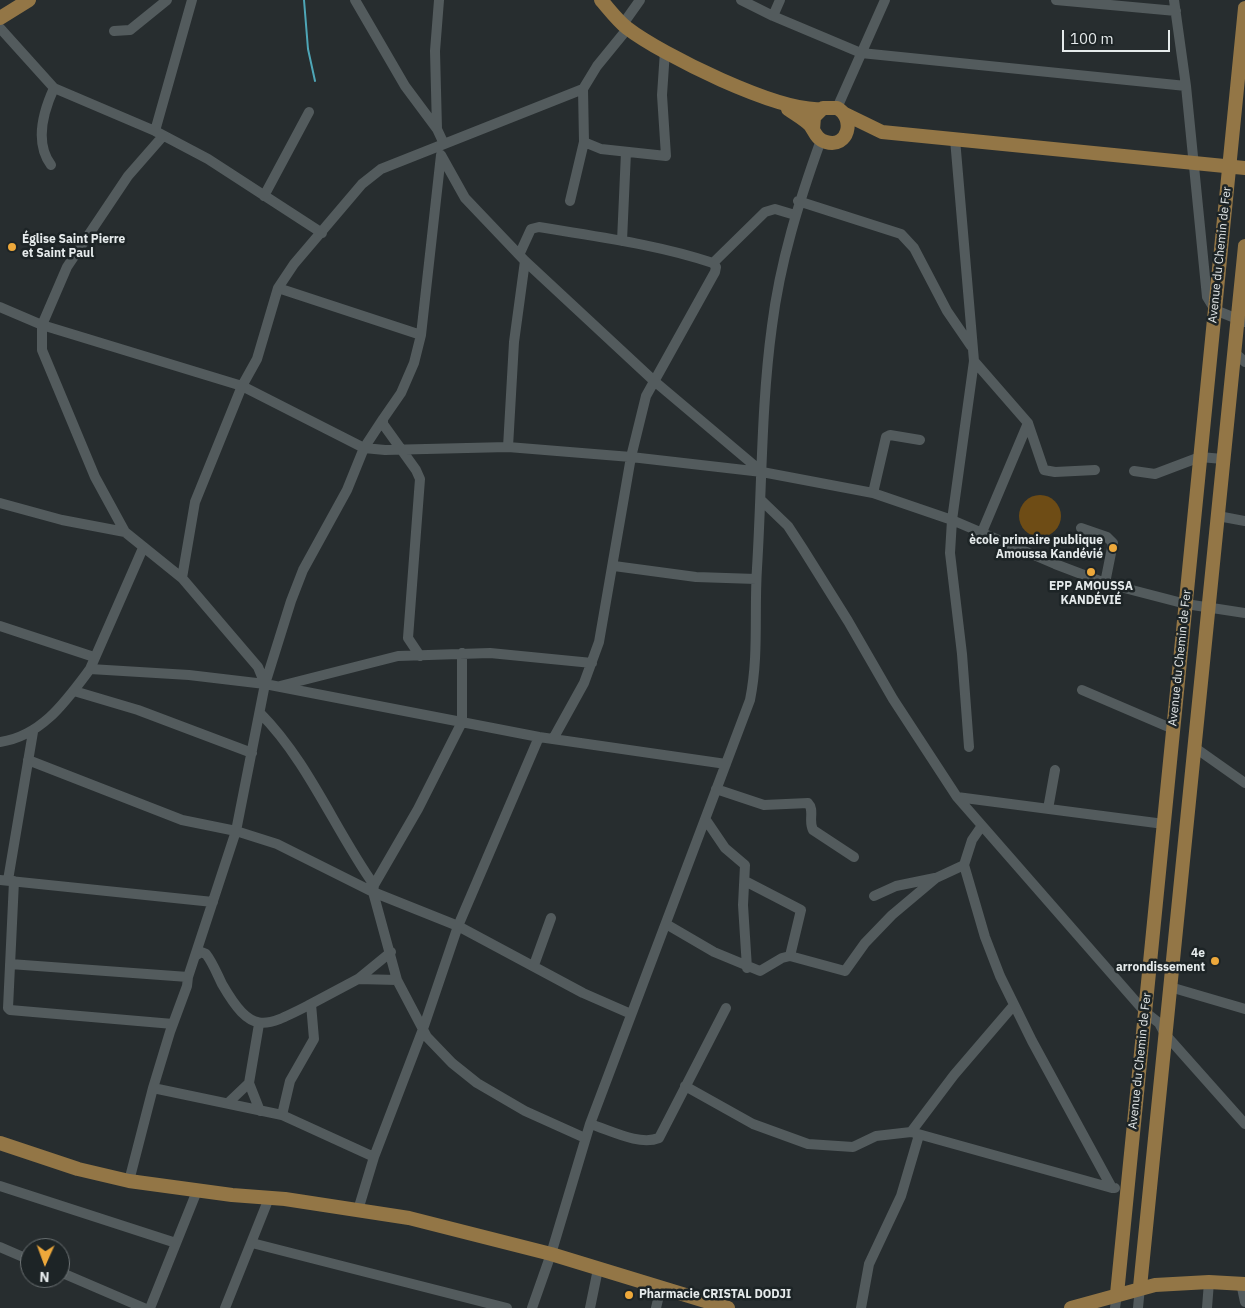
<!DOCTYPE html>
<meta charset="utf-8">
<style>
body{margin:0}
#map{position:relative;width:1245px;height:1308px;overflow:hidden;background:#272d2f;font-family:"IBM Plex Sans",sans-serif}
canvas{display:block}
.north{position:absolute;left:20px;top:1238px;width:50px;height:50px;box-sizing:border-box;background:#1d2426;border:1px solid #6d7375;border-radius:50%;rotate:182deg;font-size:14px;font-weight:700;line-height:20px;text-align:center;color:#e5eaeb}
.north::after{content:'';display:block;margin:auto;width:18px;height:22px;background:#eda83b;clip-path:polygon(50% 0,100% 100%,50% 72%,0 100%)}
.scale{position:absolute;left:1062px;top:30px;width:108px;height:22px;box-sizing:border-box;border:2px solid #e5eaeb;border-top:0;padding-left:6px;font-size:15px;line-height:18px;white-space:nowrap;color:#e5eaeb;-webkit-text-stroke:4px #1d2426;paint-order:stroke}
</style>
<div id="map">
<canvas width="1245" height="1308"></canvas>
<div class="north">N</div>
<div class="scale">100 m</div>
</div>
<script>
const c = document.querySelector('canvas').getContext('2d');
c.lineJoin = 'round';
function paint(path, color) { c.fillStyle = color; c.fill(path, 'evenodd'); }
function stroke(path, color, width, dash) { c.strokeStyle = color; c.lineWidth = width; c.lineCap = dash ? 'butt' : 'round'; c.setLineDash(dash || []); c.stroke(path); }
function write(font, color, halo, rows, align = 'center') {
  c.font = font + ' "IBM Plex Sans",sans-serif'; c.lineWidth = 5; c.setLineDash([]); c.textBaseline = 'middle'; c.strokeStyle = halo; c.fillStyle = color; for (const [text, x, y, turn = 0] of rows) {
    c.save(); c.translate(x, y); c.rotate((+turn || 0) * Math.PI / 180); c.textAlign = isNaN(turn) ? turn : align; if (halo) c.strokeText(text, 0, 0); c.fillText(text, 0, 0); c.restore();
  }
}
const green = new Path2D(`
 M1019 516a21 21 0 1 1 42 0a21 21 0 1 1-42 0Z`);
const stream = new Path2D(`
 M304 0 308 49 315 81`);
const minor = new Path2D(`
 M355 0 405 86 437 129
 M439 0 435 51 437 129 444 144
 M741 0 773 16 861 53 1186 86
 M1056 0 1176 11
 M1174 0 1186 86 1207 297 1215 310 1245 322
 M773 16 780 0
 M623 24 640 0
 M0 28 54 88 155 131 208 159 322 233
 M628 28 597 66 583 89 584 142 601 149 666 156 662 95 665 51
 M114 31 130 30 167 0
 M837 108 885 0
 M155 131 192 0
 M163 136 128 176 67 267 42 325V350L95 477 125 532 182 578 258 667 265 684
 M955 139 974 361 952 520 950 553 962 654 969 747
 M441 155 465 198 525 261 653 380 762 472
 M51 165C34 142 43 112 54 88
 M264 196 309 112
 M570 201 584 142
 M798 201 901 234 914 248 947 311 971 346
 M622 241 626 152
 M520 253 531 229 539 227C598 237 656 244 713 263L716 267 715 272 646 396 631 457 599 642 584 683 553 739
 M713 263 765 212 775 209 795 215
 M278 288 421 335
 M0 307 42 325 242 386 364 448 385 450 508 447 631 457 762 472 873 493 952 520 1055 564 1105 583 1186 604 1245 613
 M1234 352 1245 362
 M974 361 1028 423 1044 470 1055 472 1095 470
 M508 447 514 342 525 261
 M1134 471 1155 474 1200 457 1223 459
 M873 493 886 437 890 435 920 440
 M761 500 788 526 803 549 848 621 893 699 957 797 1145 1012 1159 1023 1165 1034 1245 1124
 M0 503 62 520 125 532
 M1218 516 1245 521
 M1081 528 1107 537 1113 543 1105 583
 M982 532 1028 423
 M614 566 696 577 756 579
 M182 578 195 502 242 386 257 359 278 288 294 264 362 184 381 169 583 89
 M0 626 94 657
 M462 653V722L418 809 374 885 373 892 397 980 427 1037 452 1063 477 1083 525 1111 585 1138
 M420 656 408 638 420 479 416 470 383 424V419L401 393 414 363 421 335 441 155
 M90 669 143 548
 M280 686 398 656 490 653 592 663
 M1082 690 1173 729
 M74 691 138 710 252 753
 M260 713C308 761 335 830 374 885
 M0 742C42 736 66 701 90 669L189 675 265 684 539 737 726 764
 M1194 747 1245 783
 M28 760 182 820 236 831 277 844 373 892 458 926 583 993 631 1014
 M716 789 764 805 808 803C815 810 808 821 813 830L854 857
 M957 797 1164 824
 M1048 809 1055 770
 M706 820 725 848 745 865 743 905 747 968
 M981 827 972 840 964 865 985 937 1000 976 1032 1041 1112 1188H1115
 M0 880 213 902
 M8 880 33 732
 M14 881 8 1008 10 1010 173 1024
 M745 881 801 910 790 956
 M874 896 896 886 935 878
 M666 924 714 952 760 971 782 958 790 956 845 971 865 943 892 915 936 878 964 865
 M195 956 201 952 206 954C213 963 217 974 222 984 252 1036 264 1028 311 1004
 M10 964 188 977
 M534 965 551 918
 M358 979 397 980
 M1170 987 1245 1009
 M259 1024 249 1083 260 1111
 M685 1086 753 1124 808 1144 853 1147 876 1136 911 1132 1112 1188
 M153 1088 282 1115 374 1157
 M228 1103 249 1083
 M282 1115 290 1081 314 1039 311 1004 358 979 391 952
 M590 1124C610 1130 639 1146 659 1138L726 1008
 M911 1132 954 1075 1014 1005
 M129 1181 153 1088 170 1032 187 986 188 977 236 831 265 684 291 601 303 570 347 490 364 448 383 419
 M0 1186 176 1243
 M358 1210 374 1157 423 1029 458 926 539 737
 M252 1243 507 1308
 M0 1247 30 1260
 M60 1272 144 1308
 M1241 1283 1245 1302
 M150 1308 197 1191
 M225 1308 269 1198
 M532 1308 551 1254 590 1124 750 700C759 655 754 614 757 568 762 488 761 406 772 326 780 262 799 201 821 140
 M590 1308 598 1269
 M656 1308 661 1287
 M861 1308 869 1264 901 1196 919 1135
 M1115 1308 1117 1294
 M1138 1308 1140 1287
 M1207 1308 1209 1282`);
const major = new Path2D(`
 M601 0C609 9 617 20 627 28 662 55 778 112 821 109
 M0 18 29 0
 M788 109C795 114 804 119 810 125 815 132 816 139 826 142 848 149 856 118 837 108H823L814 117 813 130
 M845 114 882 132 1245 168
 M0 1143 78 1169 129 1181 232 1195 285 1199 409 1218 551 1254 728 1308
 M1140 1287 1245 246
 M1117 1294 1245 8
 M1071 1308 1155 1285 1209 1282 1245 1284`);
const markers = [
 [12,247,5,"#eda83b"],
 [1113,548,5,"#eda83b"],
 [1091,572,5,"#eda83b"],
 [1215,961,5,"#eda83b"],
 [629,1295,5,"#eda83b"]
];
const poiNames = [
 ["Église Saint Pierre",22,240],
 ["et Saint Paul",22,254],
 ["ècole primaire publique",1103,541,"right"],
 ["Amoussa Kandévié",1103,555,"right"],
 ["EPP AMOUSSA",1091,587,"center"],
 ["KANDÉVIÉ",1091,601,"center"],
 ["4e",1205,954,"right"],
 ["arrondissement",1205,968,"right"],
 ["Pharmacie CRISTAL DODJI",639,1295]
];
const streetNames = [
 ["Avenue du Chemin de Fer",1220,255,-84],
 ["Avenue du Chemin de Fer",1180,658,-84],
 ["Avenue du Chemin de Fer",1140,1061,-84]
];
paint(green, '#6e4c15');
stroke(stream, '#4ea6b7', 2);
stroke(minor, '#535b5d', 10);
stroke(major, '#937646', 14);
for (const [x, y, r, color] of markers) { const dot = new Path2D(); dot.arc(x, y, r, 0, 2 * Math.PI); c.fillStyle = color; c.fill(dot); stroke(dot, '#1d2426', 2); }
write('bold 12px', '#e5eaeb', '#1d2426', poiNames, 'left');
write('12px', '#e5eaeb', '#1d2426', streetNames);
</script>
